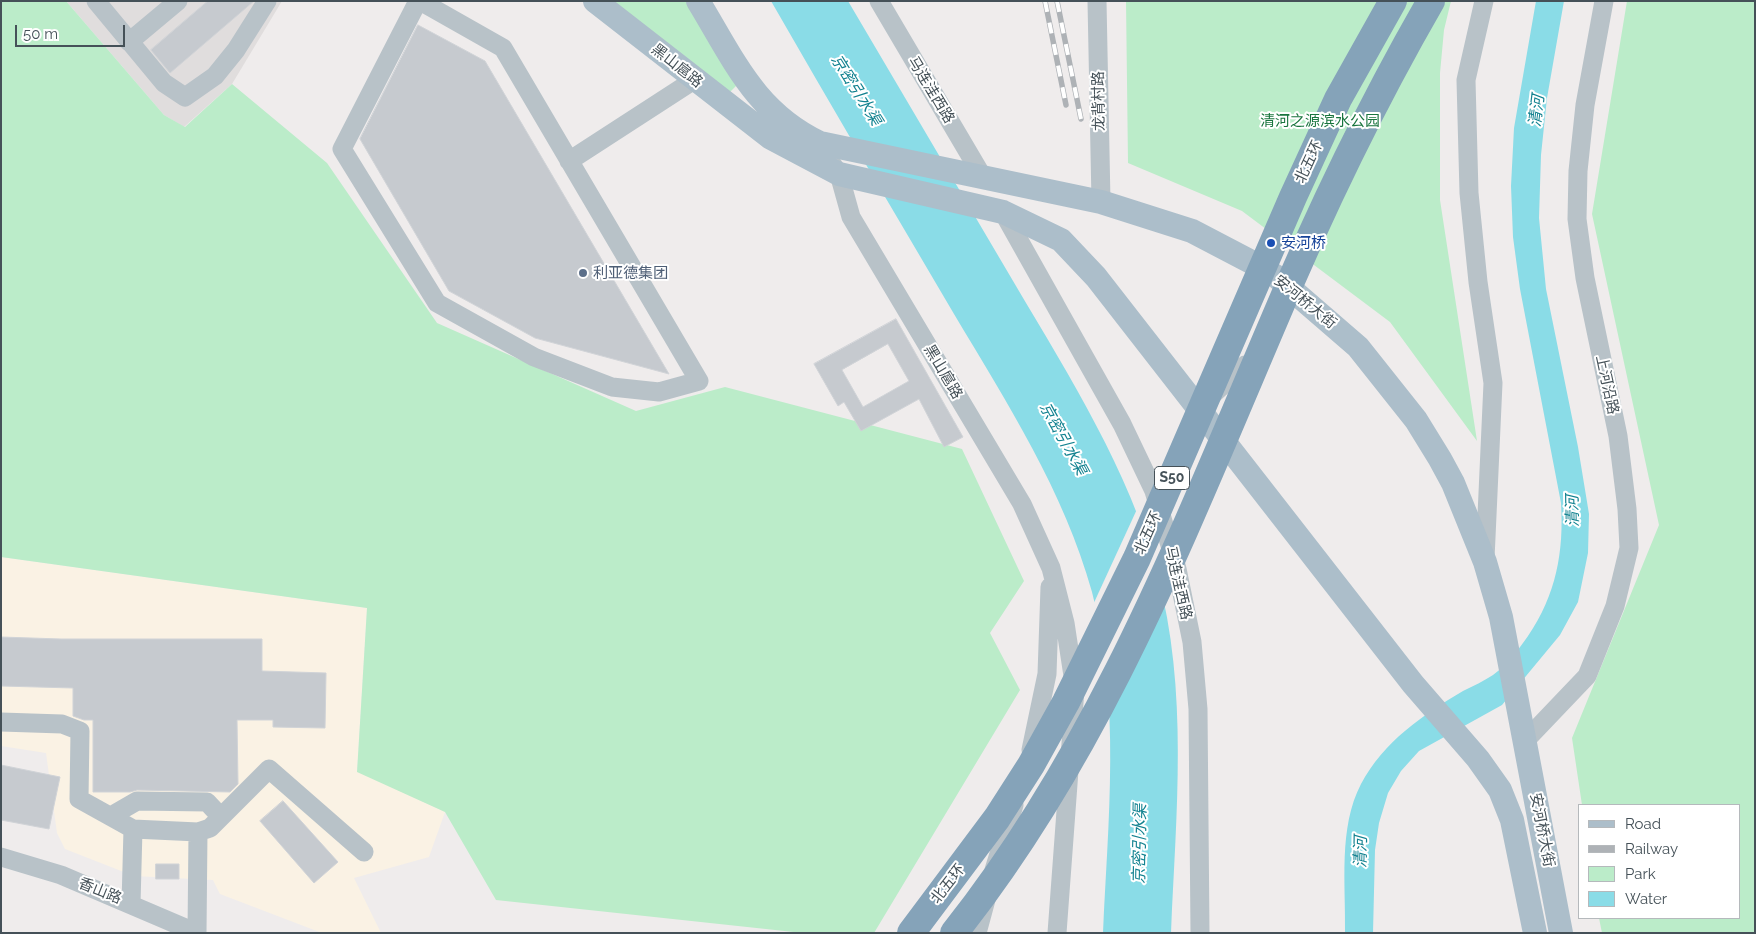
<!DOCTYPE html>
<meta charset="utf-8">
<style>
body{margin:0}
#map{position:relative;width:1756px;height:934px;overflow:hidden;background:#efecec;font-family:Raleway,sans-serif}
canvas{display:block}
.frame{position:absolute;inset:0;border:2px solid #455158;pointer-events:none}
.legend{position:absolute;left:1578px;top:804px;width:162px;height:115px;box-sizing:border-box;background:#fff;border:1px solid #b5b9bc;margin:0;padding:6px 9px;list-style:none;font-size:15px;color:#455158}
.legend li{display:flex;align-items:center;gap:10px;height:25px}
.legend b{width:25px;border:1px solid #b5b9bc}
.scale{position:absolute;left:15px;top:25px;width:110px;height:22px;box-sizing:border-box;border:2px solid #455158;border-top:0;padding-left:6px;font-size:15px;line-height:18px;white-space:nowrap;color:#455158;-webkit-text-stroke:4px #fff;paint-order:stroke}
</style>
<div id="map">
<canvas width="1756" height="934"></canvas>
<div class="frame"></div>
<ul class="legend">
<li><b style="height:6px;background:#acbeca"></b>Road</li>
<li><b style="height:6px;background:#aeb2b6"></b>Railway</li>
<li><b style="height:14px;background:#bbecc9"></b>Park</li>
<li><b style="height:14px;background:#8adce7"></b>Water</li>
</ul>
<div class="scale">50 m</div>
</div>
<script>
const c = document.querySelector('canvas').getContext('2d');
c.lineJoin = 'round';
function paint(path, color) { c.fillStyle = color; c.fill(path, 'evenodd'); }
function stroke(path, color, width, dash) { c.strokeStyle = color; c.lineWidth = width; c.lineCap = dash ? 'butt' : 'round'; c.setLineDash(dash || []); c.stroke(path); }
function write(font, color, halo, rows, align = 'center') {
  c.font = font + ' Raleway,"Noto Sans SC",sans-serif'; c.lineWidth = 4; c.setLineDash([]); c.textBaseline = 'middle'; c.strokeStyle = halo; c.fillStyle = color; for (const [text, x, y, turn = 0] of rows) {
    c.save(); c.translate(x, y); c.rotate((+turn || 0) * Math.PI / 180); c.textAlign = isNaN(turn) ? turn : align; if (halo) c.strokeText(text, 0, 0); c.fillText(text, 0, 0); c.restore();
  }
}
const commercial = new Path2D(`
 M1 557 367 608 357 771 445 812 429 857 354 878 381 933H322L220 894 213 880 134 876 65 849 57 833 46 753 1 746Z`);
const education = new Path2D(`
 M66 1H282L232 84 184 127 164 115Z`);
const green = new Path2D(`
 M1 1H66L164 115 185 127 232 84 327 163 437 323 636 411 725 387 962 449 1024 581 990 633 1020 690 874 933H803L496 900 445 812 357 772 367 608 1 557Z
 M613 1H691L738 84 730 92Z
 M1126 1H1451L1444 30 1440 73V200L1477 441 1390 322 1242 211 1128 163Z
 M1627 1H1755V933H1602L1599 918H1740V805H1582L1572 738 1659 525 1592 214Z`);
const water = new Path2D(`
 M771 1H848C904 96 960 191 1016 286 1071 379 1128 469 1157 573 1189 690 1176 814 1171 933H1103C1108 821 1121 702 1092 592 1064 491 1007 403 954 314 893 210 831 106 771 1Z
 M1536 1H1564L1547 98 1541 155 1539 218 1546 289 1578 447 1589 514 1588 553 1578 602 1560 635 1502 705 1419 751 1401 771 1388 793 1379 823 1375 850 1373 933H1345C1346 885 1338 828 1361 784 1384 741 1423 715 1463 691 1473 686 1484 681 1493 675 1508 664 1518 650 1528 636 1556 595 1564 552 1561 503L1520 289 1513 237 1511 186 1514 128Z`);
const pier = new Path2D(`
 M1138 507 1160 573 1104 672 1092 607Z`);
const building = new Path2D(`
 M208 1H254L170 73 151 50Z
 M418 25 485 61 669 374 535 338 449 291 360 139Z
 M896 319 963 437 944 447 919 399 861 431 844 402 838 406 814 364ZM888 344 909 381 863 407 842 370Z
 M1 637 61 639H262V671L326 673 325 728 273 727V720H237L238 784 230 792 137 790 130 792H93V720H84L73 716V688L1 686Z
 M1 765 60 777 49 829 1 820Z
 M283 801 338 862 314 883 260 821Z
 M156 864H179V879H156Z`);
const minor = new Path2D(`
 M96 1 164 83 185 97 215 76 236 50 267 1
 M418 1 342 149 437 303 534 357 612 387 659 392 699 381 503 48 420 1
 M879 1 984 179
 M1097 1 1101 202
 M1484 1 1466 80 1469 193 1478 282 1493 383 1485 559
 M129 42 178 1
 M569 161 694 80
 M832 164 839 174 851 217 1022 504 1051 568 1065 623 1075 689 1057 933
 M1003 212 1122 424 1154 491 1177 569 1192 642 1198 709 1200 933
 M1211 396 1245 365
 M1 722 62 724 80 731 79 799 133 829
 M1525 741 1587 676 1615 606 1629 548 1627 509 1618 436 1585 278 1577 219 1578 171 1585 105 1604 1
 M1031 750 1047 674 1050 587
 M111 816 137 801 207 802 221 817
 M198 832 210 828 269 769 364 852
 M1 857 61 875 197 933
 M994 870 1014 805
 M131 904 133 829 198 832 197 933
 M977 933 987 896`);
const major = new Path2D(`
 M595 1 771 138 839 174 1003 212 1061 240 1096 277 1413 684 1478 759 1500 790 1512 820 1535 933
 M698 1C734 60 755 112 820 143L1101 202 1192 231 1257 265 1277 277 1358 347 1416 420 1440 459 1453 483 1485 562 1501 617 1561 933`);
const highway = new Path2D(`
 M911 933 997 818 1031 765 1066 702 1137 558 1293 197 1338 99 1393 1
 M954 933C1100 749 1182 536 1273 323 1319 213 1371 105 1431 1`);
const rail = new Path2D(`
 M1045 1 1066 105
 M1057 1 1081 119`);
const markers = [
 [1271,243,5,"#1a4fb4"],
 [583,273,5,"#5c6f8a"]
];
const shields = [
 [1172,478,35]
];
const shieldNames = [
 ["S50",1172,478]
];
const streetNames = [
 ["黑山扈路",677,66,38],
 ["马连洼西路",931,90,59],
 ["龙背村路",1099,101,-91],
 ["北五环",1309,162,-65],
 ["安河桥大街",1305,302,39],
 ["黑山扈路",943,372,59],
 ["上河沿路",1607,385,78],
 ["北五环",1148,533,-66],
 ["马连洼西路",1178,583,77],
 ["安河桥大街",1542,830,79],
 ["北五环",948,884,-52],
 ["香山路",100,891,22]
];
const parkNames = [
 ["清河之源滨水公园",1320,121]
];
const transitNames = [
 ["安河桥",1281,243]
];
const serviceNames = [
 ["利亚德集团",593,273]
];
const waterNames = [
 ["京密引水渠",856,90,58],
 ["清河",1537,111,-83],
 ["京密引水渠",1063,439,61],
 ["清河",1573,511,-91],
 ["京密引水渠",1140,844,-89],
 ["清河",1361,852,-89]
];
paint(commercial, '#faf2e4');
paint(education, '#e0dddd');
paint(green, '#bbecc9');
paint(water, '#8adce7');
paint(pier, '#efecec');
paint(building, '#c6cacf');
stroke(building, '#d0d3d7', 1);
stroke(minor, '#b8c2c8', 19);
stroke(major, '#acbeca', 24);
stroke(highway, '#85a3b9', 28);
stroke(rail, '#aeb2b6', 5.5);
stroke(rail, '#fff', 4, [11]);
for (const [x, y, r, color] of markers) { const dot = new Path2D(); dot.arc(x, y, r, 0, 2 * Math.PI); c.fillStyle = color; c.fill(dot); stroke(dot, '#fff', 2); }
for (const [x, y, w] of shields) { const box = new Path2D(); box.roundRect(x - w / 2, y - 11.5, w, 23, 4); c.fillStyle = '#fff'; c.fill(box); stroke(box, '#455158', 1); }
write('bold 14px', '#455158', null, shieldNames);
write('15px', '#455158', '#fff', streetNames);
write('15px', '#1a753f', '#fff', parkNames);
write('15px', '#164399', '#fff', transitNames, 'left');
write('15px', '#4e5e75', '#fff', serviceNames, 'left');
write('italic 16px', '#128290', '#fff', waterNames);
</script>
